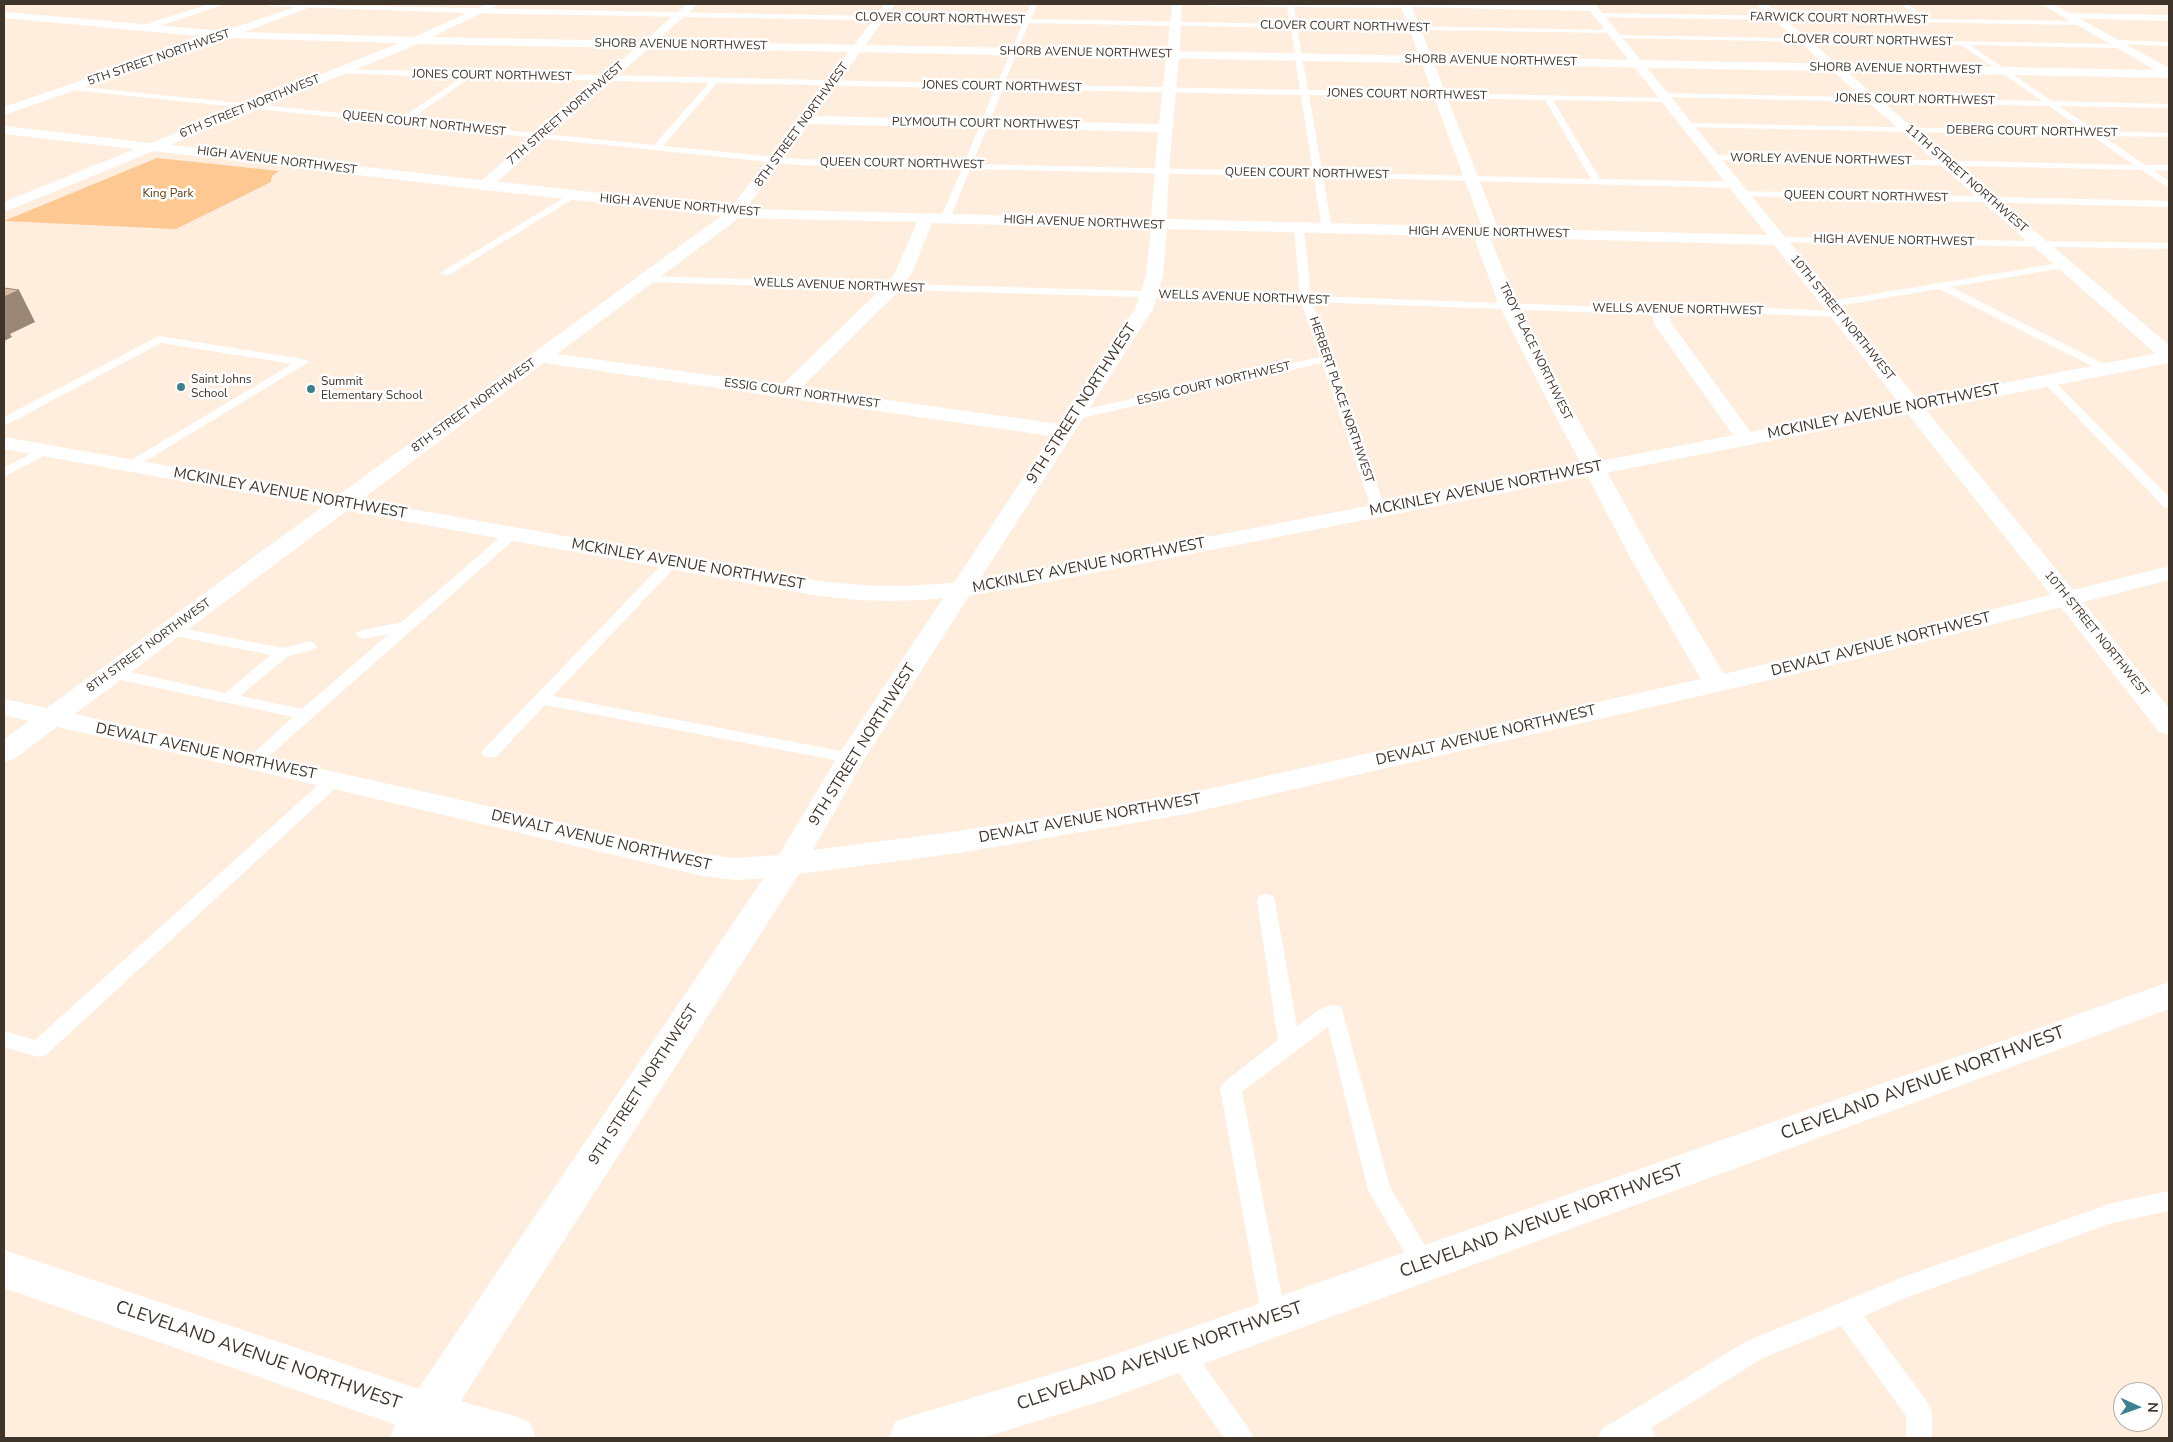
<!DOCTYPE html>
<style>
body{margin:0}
#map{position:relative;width:2173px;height:1442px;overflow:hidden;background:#ffeede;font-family:"Nunito Sans",sans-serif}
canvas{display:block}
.frame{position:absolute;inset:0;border:5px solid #3f342a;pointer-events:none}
.north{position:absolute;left:2113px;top:1382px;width:50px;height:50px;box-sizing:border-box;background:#fff;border:1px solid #b2aeaa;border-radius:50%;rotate:92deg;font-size:14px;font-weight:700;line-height:20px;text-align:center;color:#3f342a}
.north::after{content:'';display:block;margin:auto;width:18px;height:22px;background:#3d8090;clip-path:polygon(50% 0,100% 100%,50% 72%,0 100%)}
</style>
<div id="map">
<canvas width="2173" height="1442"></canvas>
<div class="frame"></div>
<div class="north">N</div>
</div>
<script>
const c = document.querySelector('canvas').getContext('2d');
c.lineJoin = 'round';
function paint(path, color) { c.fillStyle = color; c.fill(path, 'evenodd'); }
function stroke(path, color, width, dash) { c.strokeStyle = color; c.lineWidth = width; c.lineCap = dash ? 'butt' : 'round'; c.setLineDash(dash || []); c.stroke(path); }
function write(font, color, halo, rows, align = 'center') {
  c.font = font + ' "Nunito Sans",sans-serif'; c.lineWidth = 5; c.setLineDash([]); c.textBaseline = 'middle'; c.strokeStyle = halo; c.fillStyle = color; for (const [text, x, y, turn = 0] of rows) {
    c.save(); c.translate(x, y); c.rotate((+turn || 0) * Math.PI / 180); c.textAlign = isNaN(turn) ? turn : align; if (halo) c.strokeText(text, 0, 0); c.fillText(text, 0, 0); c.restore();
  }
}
const green = new Path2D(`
 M157 158 279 171 272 176 271 182 176 229 4 221Z`);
const lane = new Path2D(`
 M266 4 1024 19 1031 4H1037L1031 19 1290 24 1287 7 1208 6 1205 4 1406 5 1408 8 1294 7 1297 24 1611 30 1613 33 1297 28 1308 90 1668 98 1669 100 1665 102 1553 100 1600 179 1735 182 1739 185 1735 188 1323 177 1332 230 1327 233 1322 230 1314 177 970 169 950 219 945 222 940 219 962 169 799 165 72 90 68 88 72 86 400 119 461 78 339 73 335 71 336 69 997 84 1023 23 466 13 269 6ZM1029 23 1291 28 1300 90 1004 84ZM470 78 709 83 654 145 409 120ZM717 83 995 89 964 163 799 159 663 146ZM1003 89 1301 95 1313 172 972 164ZM1309 95 1545 100 1591 179 1322 172Z
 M1900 4H1907L1929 19 2081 21 2084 23 2081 25 1598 17 1595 15 1598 13 1920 18Z
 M1613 35 2114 44 2112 42 2115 40 2169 42V46L2122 44 2123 46 2120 48 1970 45 2052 101 2169 104V108L2059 106 2096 131 2169 133V137L2103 136 2145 165H2169V171L2153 170 2169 181V188L2141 170 1710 160V156L1713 155 2134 165 2092 136 1686 127 1682 125 1686 123 2085 131 2049 106 1661 97 1657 95 1661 93 2042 101 1961 45 1615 38Z
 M1743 191 2169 201V207L1740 196V192Z
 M570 194 578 196 449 275 440 273Z
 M1299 226 1304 229 1311 296 1661 309 1692 305 1839 311 1844 314 1839 317 1692 311 1661 315 1312 302 1386 510 1379 514 1372 510 1322 363 1073 420 1067 416 1073 412 1320 357 1301 302 647 282 642 279 647 276 1300 296 1294 229Z
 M1779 237 2169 243V249L1776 242V238Z
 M2066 262 2070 263V267L1951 287 2110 367V371H2102L1939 289 1832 307 1827 304 1832 301Z
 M159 336 303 359 309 362 132 469 126 465 128 462 292 364 161 343 4 426V417Z
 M2048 378 2052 379 2169 497V508L2164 507 2044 383 2042 381Z
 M45 446 51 450 49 453 4 477V468Z
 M512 530 517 531 519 534 517 537 259 765H247L245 761 293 717 112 678 104 673 112 668 225 693 271 655 165 634 162 631 165 628 170 626 283 648 310 641 318 646 315 649 288 656 240 696 302 709 389 634 364 639 359 637 356 634 359 631 402 622 507 531Z
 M671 559 676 560 678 563 676 566 553 696 851 753 857 754 859 758 857 762 851 763 545 705 496 757H484L482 753 484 749 666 560Z
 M334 774 340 776 343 780 340 784 46 1055 39 1057 4 1047V1031L35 1040 328 776Z
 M1266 894 1273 896 1275 901 1297 1027C1309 1018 1325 1001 1341 1006L1390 1187 1436 1264 1432 1272 1424 1275 1416 1272 1368 1190 1328 1027 1242 1092 1286 1318 1283 1326 1274 1330 1265 1326 1262 1318 1220 1089 1223 1083 1278 1040 1257 901 1259 896Z
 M2169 1191V1211L2112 1223 1908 1297 1864 1316 1928 1403 1932 1412V1438H1906V1416L1841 1326 1763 1358 1651 1428 1656 1438H1598L1602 1429 1745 1342 1903 1277 2112 1203Z
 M1179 1340 1188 1343 1249 1429 1253 1438H1224L1170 1361 1167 1352 1170 1343Z`);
const street = new Path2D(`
 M210 4H226L150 29 146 30 140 27 142 25Z
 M885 4H895L814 116 1159 124 1172 4H1182C1180 77 1168 147 1167 219L1482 227 1400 4H1595L2073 590 2169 566V580L2083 602 2169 708V735L2159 732 2061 607 1817 669 1186 814 959 853 768 878 735 880 703 876 253 770 57 727 14 759 4 762V739L29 721 4 715V699L47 708 721 216 485 190 480 188 477 185 480 182 485 180 731 208ZM1412 7 1590 11 1767 235 1498 228ZM808 124 1158 132 1151 219 746 209ZM739 218 917 222 895 273 887 283 782 385 557 354ZM932 223 1151 229 1146 276 1135 309 1059 424 801 388 899 291 912 273ZM1167 229 1477 237 1475 240 1499 305 1543 392 1631 559 1701 679 1186 794 959 831 768 856 735 858 703 854 75 714 544 363 1051 436 949 590 952 595 961 597 970 595 1153 309 1163 276ZM1493 237 1774 245 2051 595 1724 674 1655 559 1563 392 1517 305 1491 240Z
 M1756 4H1767L2169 345V361L2162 359Z
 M2068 13 2169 15V21L2064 18 2062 16Z
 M1661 307 1667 308 1672 324 1755 438 1752 442 1745 444 1738 442 1654 324 1652 312 1655 308Z`);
const secondary = new Path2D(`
 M304 4H319L244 32 414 37 487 4H500L432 37 644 41 687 4H698L657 41 2155 70 2041 4H2053L2169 68V78L649 48 490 188 485 190 154 151 4 212V202L135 149 4 134V126L151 143 399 43 225 38 4 115V107L208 37 4 18V12L224 31ZM418 44 636 48 482 180 170 145Z
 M961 583 970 585 973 590 865 758 801 871 437 1438H390L396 1422 779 855 841 751 952 585Z`);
const primary = new Path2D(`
 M2169 351V363L1016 588C940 601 885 606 808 594L4 449V437L808 579C885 591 940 586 1016 574Z
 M2169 982V1009L1105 1400 982 1438H889L895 1422 911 1416 1105 1358Z
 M4 1250 428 1392 514 1416 530 1422 536 1438H437L428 1436 4 1288Z`);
const shadedWall = new Path2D(`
 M19 290 35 322 10 334 12 337 4 341V297Z`);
const building = new Path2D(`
 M4 288 19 290 4 297Z`);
const markers = [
 [181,387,5,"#3d8090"],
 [311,389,5,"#3d8090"]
];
const farStreetnames = [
 ["CLOVER COURT NORTHWEST",940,19,1],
 ["FARWICK COURT NORTHWEST",1839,19,1],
 ["CLOVER COURT NORTHWEST",1345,27,1],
 ["CLOVER COURT NORTHWEST",1868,41,1],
 ["SHORB AVENUE NORTHWEST",681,45,1],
 ["SHORB AVENUE NORTHWEST",1086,53,1],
 ["5TH STREET NORTHWEST",159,58,-19],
 ["SHORB AVENUE NORTHWEST",1491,61,1],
 ["SHORB AVENUE NORTHWEST",1896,69,1],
 ["JONES COURT NORTHWEST",492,76,1],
 ["JONES COURT NORTHWEST",1002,87,1],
 ["JONES COURT NORTHWEST",1407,95,1],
 ["JONES COURT NORTHWEST",1915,100,1],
 ["6TH STREET NORTHWEST",250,107,-22],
 ["7TH STREET NORTHWEST",566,114,-41],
 ["QUEEN COURT NORTHWEST",424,124,6],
 ["PLYMOUTH COURT NORTHWEST",986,124,1],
 ["8TH STREET NORTHWEST",802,125,-54],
 ["DEBERG COURT NORTHWEST",2032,132,1],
 ["WORLEY AVENUE NORTHWEST",1821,160,1],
 ["HIGH AVENUE NORTHWEST",277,161,7],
 ["QUEEN COURT NORTHWEST",902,164,1],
 ["QUEEN COURT NORTHWEST",1307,174,1],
 ["11TH STREET NORTHWEST",1966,179,41],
 ["QUEEN COURT NORTHWEST",1866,197,1],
 ["HIGH AVENUE NORTHWEST",680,206,5],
 ["HIGH AVENUE NORTHWEST",1084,223,2],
 ["HIGH AVENUE NORTHWEST",1489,233,1],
 ["HIGH AVENUE NORTHWEST",1894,241,1],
 ["WELLS AVENUE NORTHWEST",839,286,2],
 ["WELLS AVENUE NORTHWEST",1244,298,2],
 ["WELLS AVENUE NORTHWEST",1678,310,1],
 ["10TH STREET NORTHWEST",1842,318,51],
 ["TROY PLACE NORTHWEST",1535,352,64],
 ["ESSIG COURT NORTHWEST",1214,384,-13],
 ["ESSIG COURT NORTHWEST",802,394,8],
 ["HERBERT PLACE NORTHWEST",1341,400,71],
 ["8TH STREET NORTHWEST",474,406,-36],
 ["10TH STREET NORTHWEST",2096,634,51],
 ["8TH STREET NORTHWEST",149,646,-36]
];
const farParknames = [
 ["King Park",168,194]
];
const farPoinames = [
 ["Saint Johns",191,380],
 ["School",191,394],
 ["Summit",321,382],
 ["Elementary School",321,396]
];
const streetNames = [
 ["9TH STREET NORTHWEST",1082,404,-57],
 ["MCKINLEY AVENUE NORTHWEST",1884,412,-11],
 ["MCKINLEY AVENUE NORTHWEST",1486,489,-11],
 ["MCKINLEY AVENUE NORTHWEST",290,494,10],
 ["MCKINLEY AVENUE NORTHWEST",688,565,10],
 ["MCKINLEY AVENUE NORTHWEST",1089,566,-11],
 ["DEWALT AVENUE NORTHWEST",1881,645,-14],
 ["DEWALT AVENUE NORTHWEST",1486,736,-13],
 ["9TH STREET NORTHWEST",863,745,-58],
 ["DEWALT AVENUE NORTHWEST",206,752,12],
 ["DEWALT AVENUE NORTHWEST",1090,819,-10],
 ["DEWALT AVENUE NORTHWEST",601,841,13],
 ["9TH STREET NORTHWEST",644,1085,-57]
];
const nearStreetnames = [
 ["CLEVELAND AVENUE NORTHWEST",1923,1084,-20],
 ["CLEVELAND AVENUE NORTHWEST",1542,1222,-20],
 ["CLEVELAND AVENUE NORTHWEST",258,1356,19],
 ["CLEVELAND AVENUE NORTHWEST",1160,1357,-19]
];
paint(green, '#fec893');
paint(lane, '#fff');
paint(street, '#fff');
paint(secondary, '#fff');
paint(primary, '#fff');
paint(shadedWall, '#9a8776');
paint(building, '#dcc1a8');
stroke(building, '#9a8776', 1);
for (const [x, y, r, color] of markers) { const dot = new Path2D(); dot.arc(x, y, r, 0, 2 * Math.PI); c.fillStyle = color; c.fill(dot); stroke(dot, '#fff', 2); }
write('12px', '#3f342a', '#fff', farStreetnames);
write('12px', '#653e11', '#fff', farParknames);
write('12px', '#3f342a', '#fff', farPoinames, 'left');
write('15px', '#3f342a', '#fff', streetNames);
write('18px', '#3f342a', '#fff', nearStreetnames);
</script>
